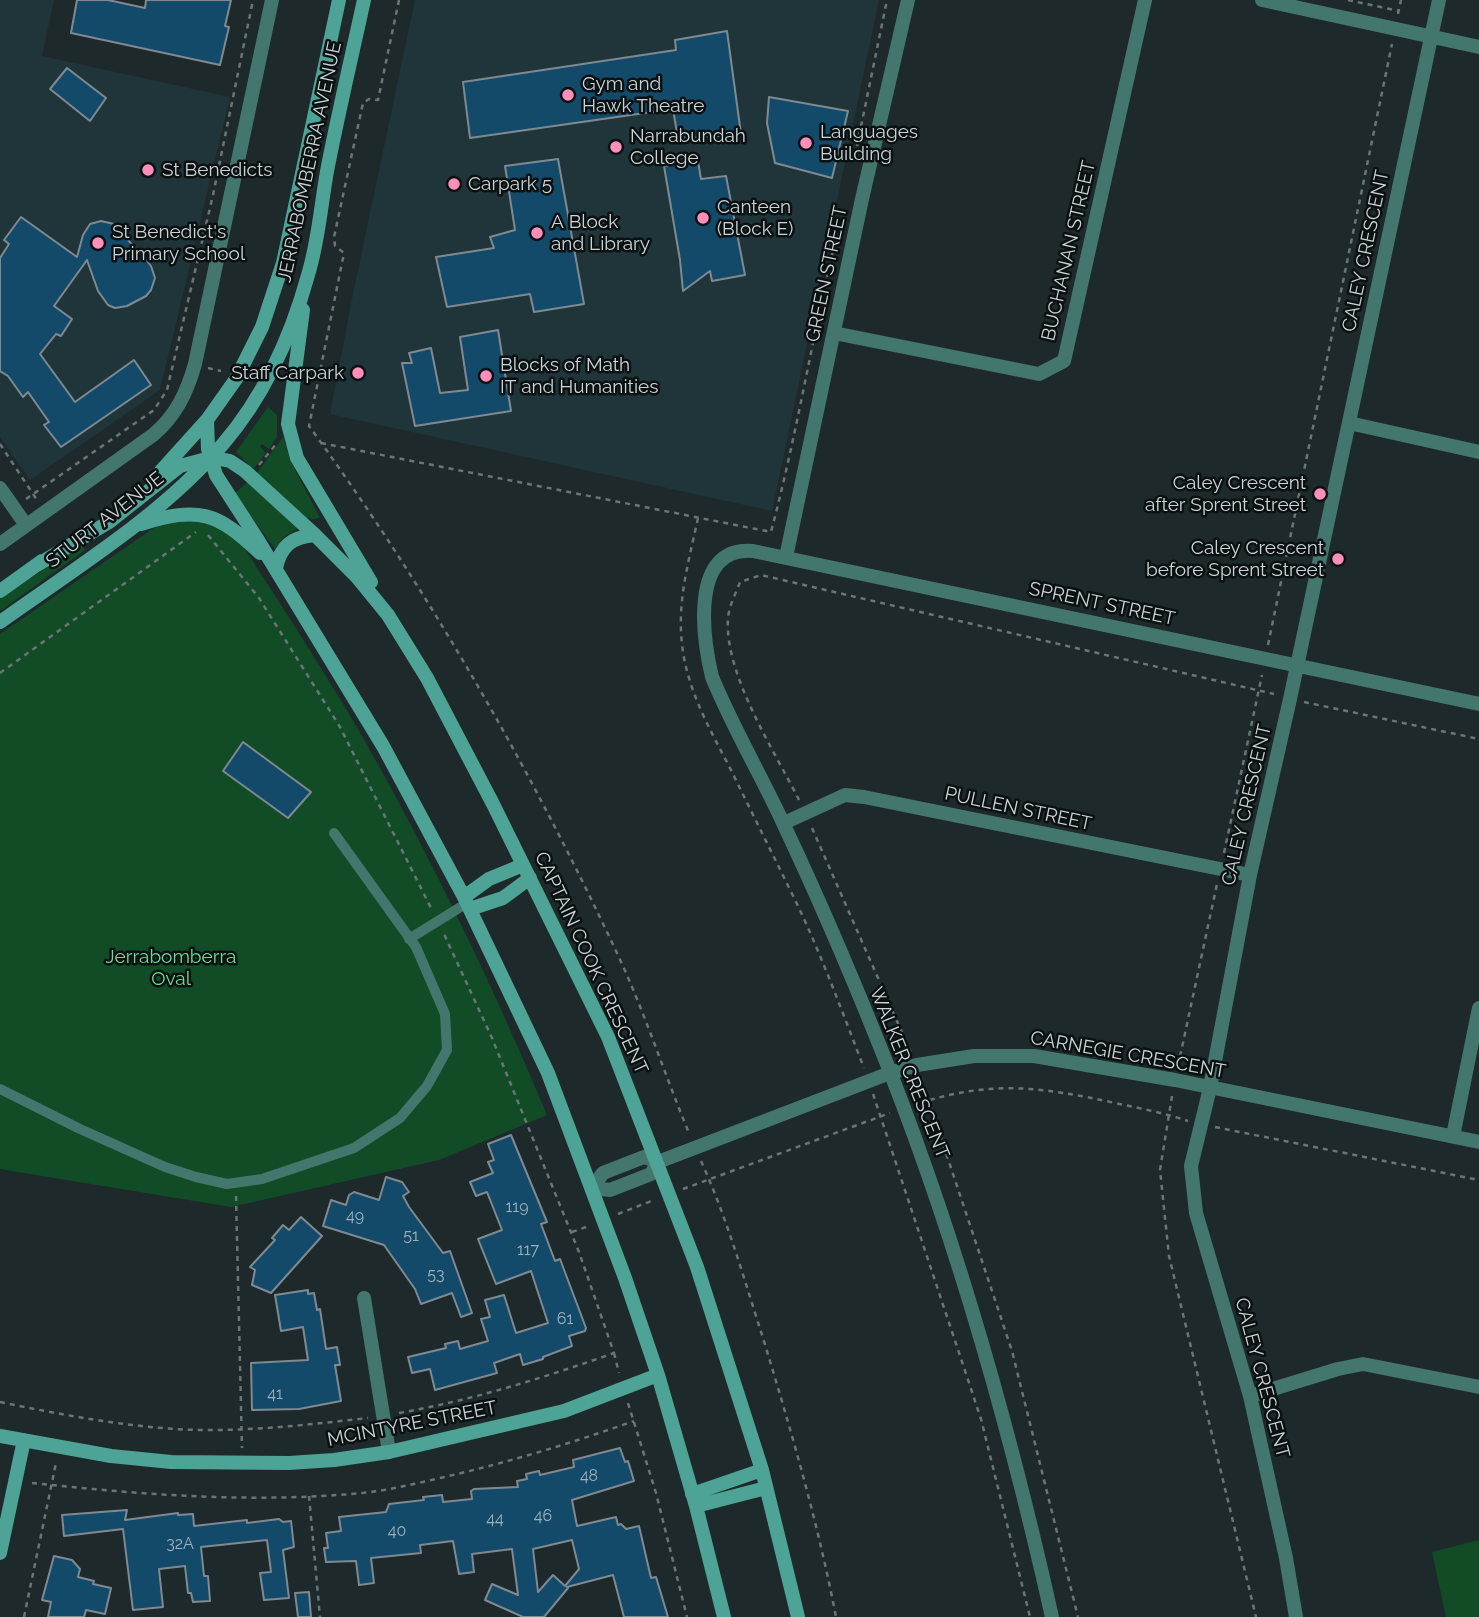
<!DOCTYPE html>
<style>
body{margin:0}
canvas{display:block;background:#1d292b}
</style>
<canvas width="1479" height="1617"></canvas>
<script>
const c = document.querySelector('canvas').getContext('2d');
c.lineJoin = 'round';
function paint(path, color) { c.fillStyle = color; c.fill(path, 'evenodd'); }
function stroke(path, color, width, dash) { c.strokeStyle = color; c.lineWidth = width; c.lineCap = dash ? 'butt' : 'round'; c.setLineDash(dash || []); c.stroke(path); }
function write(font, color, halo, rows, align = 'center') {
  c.font = font + ' Raleway,sans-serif'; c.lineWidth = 5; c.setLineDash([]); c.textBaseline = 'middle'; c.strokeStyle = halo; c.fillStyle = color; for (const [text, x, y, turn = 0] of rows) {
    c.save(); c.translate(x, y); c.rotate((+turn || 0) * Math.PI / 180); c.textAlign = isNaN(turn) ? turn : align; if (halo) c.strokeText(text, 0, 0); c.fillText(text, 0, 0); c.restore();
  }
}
const built = new Path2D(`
 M0 0H54L42 56 230 97 160 390 30 480 0 437Z
 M415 0H879L772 511 330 414 353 294Z`);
const green = new Path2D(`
 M268 407 277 415V437L269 449 262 444 260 447 266 453 254 468H252L236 452Z
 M283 437 291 462 320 518 313 519 304 517 257 473Z
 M248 482 298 528 283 538 275 549 234 494Z
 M183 520C209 522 227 529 245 549 286 613 328 677 366 743 434 863 494 988 547 1115L439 1160 231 1207 0 1169V634L148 532 156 526Z
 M82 546 85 550 0 611V597Z
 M1479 1540V1617H1446L1432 1552Z`);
const building = new Path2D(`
 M77 0H108L145 8 146 0H231L225 26 229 27 220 65 71 33Z
 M727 31 741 134 678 139 673 109 470 138 463 82 676 50 675 40Z
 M67 68 106 98 90 121 50 89Z
 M769 97 848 111 832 178 775 163 767 123Z
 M558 159 584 304 534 312 530 294 447 307 436 257 494 248 490 237 515 230 505 166Z
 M698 161 701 179 726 176 745 275 712 281 710 271 683 291 680 260 664 166Z
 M21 217 77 257 83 235 90 224 101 221 114 224 121 228 120 230 127 235 125 237 143 256 151 266 155 278 151 290 146 296 127 306 115 308 108 305 98 291 87 260 54 306 72 319 61 336 56 334 40 354 75 402 134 360 151 385 61 447 44 425 49 422 28 392 23 397 8 376 0 371V258L9 244 4 240Z
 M498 330 511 411 415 426 402 363H412L409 353 431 348 440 393 468 390 460 337Z
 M243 742 311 792 288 818 223 771Z
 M511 1135 547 1222 541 1224 555 1261 560 1259 586 1328 585 1331 569 1336 572 1346 543 1357V1359L523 1365 520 1354 494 1363 497 1373 435 1390 430 1369 412 1373 408 1357 446 1348 445 1344 458 1341 460 1349 488 1341 481 1319 490 1317 485 1300 504 1295 516 1333 548 1323 531 1271 496 1284 478 1239 502 1230 487 1192 476 1196 470 1182 493 1173 488 1162 494 1160 488 1144Z
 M386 1177 402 1182 409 1192 403 1196 409 1207 443 1253 450 1251 472 1313 461 1317 452 1293 421 1304 415 1289 384 1245 323 1226 331 1200 346 1205 349 1195 354 1192 379 1200Z
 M301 1217 322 1236 271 1293 252 1285 255 1270 250 1267 275 1240 272 1238 283 1225 289 1230Z
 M308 1290V1294L314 1293 317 1310 320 1309 326 1349 337 1347 340 1365H335L341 1401 299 1409 252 1410 251 1363 308 1360 303 1327 281 1331 275 1295Z
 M620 1448 625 1462 628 1461 634 1481 572 1500 577 1526 616 1517 618 1525 621 1524 626 1529 639 1526 651 1578 656 1577 668 1617H624L613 1575 567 1587 568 1588 544 1617H523L485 1600 492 1584 518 1595 512 1549 472 1554 474 1572 459 1574 453 1541 420 1545 421 1553 371 1558 374 1583 359 1585 356 1561 326 1562 324 1548H328L326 1533 341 1531 339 1517 386 1512 389 1504 424 1500 423 1497 442 1495 443 1502 472 1499 471 1491 474 1489 518 1487 517 1481 527 1479 526 1474 539 1471 540 1475 574 1467 573 1460ZM572 1540 579 1569 565 1586 553 1575 538 1592 533 1549Z
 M127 1510 125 1520 178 1513V1515L193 1514 194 1526 247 1520V1523L279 1519 283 1522 291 1521 294 1547 283 1550 289 1598 264 1600 260 1573 271 1572 267 1540 201 1547 204 1576H208L210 1601 193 1602 191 1593H188L185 1566 159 1569 163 1607 133 1610 123 1529 64 1536 62 1515Z
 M54 1556 72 1560 80 1569 78 1577 94 1581 93 1584 111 1588 105 1614 86 1610 84 1617H48L51 1602 42 1600Z
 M309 1592 311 1617H298L295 1593Z`);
const path = new Path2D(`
 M399 0 378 100 369 99 363 103 334 237 335 246 344 253 309 426C428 589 530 768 616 951 644 1010 664 1073 689 1133
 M1348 0 1399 11
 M1398 14 1401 0
 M857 146 887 0
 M208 368 221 371
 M321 443 771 532C797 434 813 333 837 234
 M0 444 37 500
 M259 465 277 443
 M26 499 154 410 167 390 213 195 253 0
 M698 518C689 560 677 601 682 644 687 691 711 731 732 772 754 817 776 861 798 906 823 959 843 1014 864 1068
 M208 535 259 598 340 727 432 910
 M1268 645 1392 44
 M0 673 196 532
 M1304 702 1479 739
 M799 800C774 750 724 674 728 618 729 606 736 593 740 582L761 575 1274 694
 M812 828 911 1053
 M1224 853 1262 675
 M1178 1066 1217 884
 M921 1078 1012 1351 1078 1617
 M873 1094 981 1419 1030 1617
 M1172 1096 1160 1170 1169 1256 1256 1617
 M920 1103C992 1080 1042 1087 1115 1103 1139 1108 1164 1113 1188 1121
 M1215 1127 1479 1180
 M701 1161C727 1218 744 1279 763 1338 791 1430 818 1523 836 1617
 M683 1189 890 1113
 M236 1196 242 1448
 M618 1214 654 1200
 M572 1232 589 1226
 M614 1353 619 1373
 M0 1402C58 1414 116 1425 175 1429 240 1433 304 1425 368 1418
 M628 1403 656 1493 687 1617
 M399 1413C473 1400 543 1378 614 1353L579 1252 492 1038 444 934
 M32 1483C137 1494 244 1503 351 1494 381 1492 410 1485 440 1478 506 1463 569 1444 634 1421
 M309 1496 320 1617
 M24 1617 56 1463`);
const lane = new Path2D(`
 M409 939 467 903
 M0 1089 80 1129 165 1167 196 1177 227 1184 262 1179 354 1148 400 1118 427 1086 447 1050 445 1014 416 947 334 833`);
const street = new Path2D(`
 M1262 0 1479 47
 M834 333 1039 374 1064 361 1145 0
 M1349 423 1479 452
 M0 488 26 525
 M0 544 153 435C176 416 187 392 195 364L272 0
 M786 557 862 199 908 0
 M784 823 845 795 864 797 1250 875
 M1453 1136 1479 1008
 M592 1188 610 1190 651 1174 658 1162 890 1073 917 1065 974 1056H1034L1175 1080 1479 1142
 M592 1188 603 1173 644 1157 658 1162
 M364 1298 389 1452
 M1250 1396 1338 1369 1363 1364 1479 1387
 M1052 1617C1008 1420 953 1226 877 1039 848 967 817 895 784 825 761 775 733 728 712 677 703 639 689 545 753 551L1479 704
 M1296 1617 1286 1558 1250 1396 1196 1213 1191 1166 1210 1088 1250 875 1290 699 1439 0`);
const secondary = new Path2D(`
 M303 310 288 424 297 458 371 582
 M207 420 208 449 216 475 256 537 383 746 464 897 548 1073 625 1278 658 1375 696 1506 724 1617
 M161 471 207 420 236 379 262 327 283 263 339 0
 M141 524C199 506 217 512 260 553
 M37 565 109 522 180 466 210 458 220 459 230 461 245 471 315 535 357 577 388 615 427 678 493 804 608 1037 697 1267 762 1470 798 1617
 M276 569C280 546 292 537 315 535
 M0 591 42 561
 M0 622C77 567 161 516 223 444 265 395 291 337 308 275 319 240 321 202 328 166 339 110 352 55 364 0
 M464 897 489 879 523 865
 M470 909 503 898 530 878
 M0 1436 111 1456 171 1462 289 1463 334 1460 389 1452 564 1411 658 1375
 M692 1494 762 1470
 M696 1506 766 1488
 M0 1553 24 1440`);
const markers = [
 [568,95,7,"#ff8eba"],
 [806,143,7,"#ff8eba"],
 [616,147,7,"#ff8eba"],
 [148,170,7,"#ff8eba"],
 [454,184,7,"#ff8eba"],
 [703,218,7,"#ff8eba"],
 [537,233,7,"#ff8eba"],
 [98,243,7,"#ff8eba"],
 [358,373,7,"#ff8eba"],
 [486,376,7,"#ff8eba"],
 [1320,494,7,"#ff8eba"],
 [1338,559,7,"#ff8eba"]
];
const numberNames = [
 ["119",517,1207],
 ["49",355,1216],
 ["51",411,1236],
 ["117",528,1250],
 ["53",436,1275],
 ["61",565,1319],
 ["41",275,1394],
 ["48",589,1476],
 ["46",543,1516],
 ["44",495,1519],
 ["40",397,1531],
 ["32A",180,1544]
];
const poiNames = [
 ["Gym and",582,84],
 ["Hawk Theatre",582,106],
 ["Languages",820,132],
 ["Building",820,154],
 ["Narrabundah",630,136],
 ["College",630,158],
 ["St Benedicts",162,170],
 ["Carpark 5",468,184],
 ["Canteen",717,207],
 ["(Block E)",717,229],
 ["A Block",551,222],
 ["and Library",551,244],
 ["St Benedict's",112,232],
 ["Primary School",112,254],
 ["Blocks of Math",500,365],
 ["IT and Humanities",500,387],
 ["Staff Carpark",344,373,"right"],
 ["Caley Crescent",1306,483,"right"],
 ["after Sprent Street",1306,505,"right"],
 ["Caley Crescent",1324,548,"right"],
 ["before Sprent Street",1324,570,"right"]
];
const streetNames = [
 ["JERRABOMBERRA AVENUE",310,162,-78],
 ["BUCHANAN STREET",1069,251,-77],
 ["CALEY CRESCENT",1366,251,-78],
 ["GREEN STREET",827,274,-78],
 ["STURT AVENUE",105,520,-38],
 ["SPRENT STREET",1102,604,12],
 ["CALEY CRESCENT",1247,805,-77],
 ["PULLEN STREET",1018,809,12],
 ["CAPTAIN COOK CRESCENT",591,963,65],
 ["CARNEGIE CRESCENT",1128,1055,10],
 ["WALKER CRESCENT",909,1073,68],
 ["CALEY CRESCENT",1262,1378,75],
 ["MCINTYRE STREET",412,1424,-11]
];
const parkNames = [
 ["Jerrabomberra",171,957],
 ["Oval",171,979]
];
paint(built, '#203539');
paint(green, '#114c27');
paint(building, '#134a69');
stroke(building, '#7f8991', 2);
stroke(path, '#6b7476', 2.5, [5, 5]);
stroke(lane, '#43766d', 10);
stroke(street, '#43766d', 14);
stroke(secondary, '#4da395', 14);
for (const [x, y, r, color] of markers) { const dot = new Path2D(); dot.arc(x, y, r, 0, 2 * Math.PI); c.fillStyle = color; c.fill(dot); stroke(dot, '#0b1112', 2.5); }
write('16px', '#9eb1ba', null, numberNames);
write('19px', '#ccd3d5', '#0b1112', poiNames, 'left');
write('19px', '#ccd3d5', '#0b1112', streetNames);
write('19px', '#69df8d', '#0b1112', parkNames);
</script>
